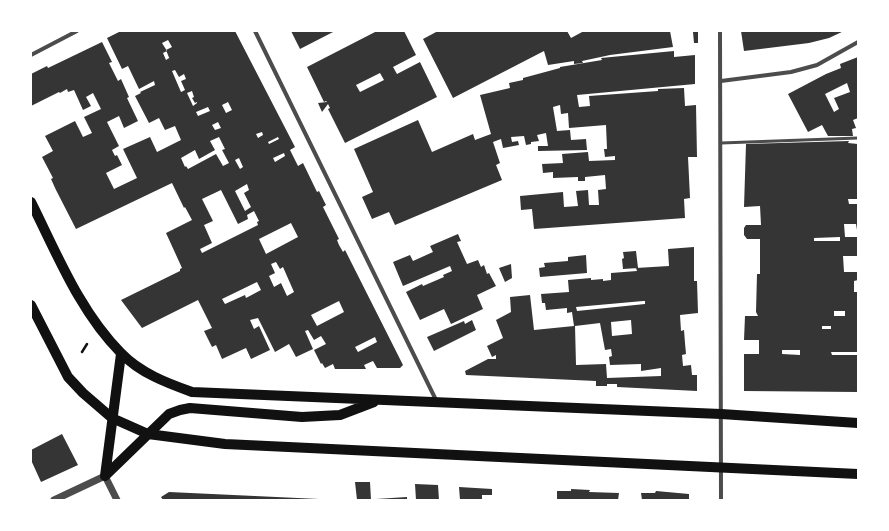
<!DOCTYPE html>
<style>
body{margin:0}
#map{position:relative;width:889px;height:531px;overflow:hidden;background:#fff;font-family:Karla,sans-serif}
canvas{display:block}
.frame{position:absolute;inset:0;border:32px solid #fff;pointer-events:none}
</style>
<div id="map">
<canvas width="889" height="531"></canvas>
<div class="frame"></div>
</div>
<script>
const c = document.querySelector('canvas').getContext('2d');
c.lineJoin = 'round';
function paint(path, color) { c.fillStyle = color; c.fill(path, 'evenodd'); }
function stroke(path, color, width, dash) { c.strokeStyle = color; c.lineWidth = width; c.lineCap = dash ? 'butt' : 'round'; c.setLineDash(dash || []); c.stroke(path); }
const building = new Path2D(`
 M121 31H157V32L160 31H235L295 147 290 150 298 166 303 163 317 192 319 191 326 205 323 207 339 239 337 240 339 245 343 252 345 250 403 365 400 368H377L373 361 364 365 366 369H335L333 364 325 368 322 363 321 364 314 350 326 344 321 336 314 340 308 330 305 331 313 349 296 357 289 344 275 352 258 318 250 320 254 329 259 326 270 350 251 359 246 348 222 359 216 345 212 347 204 331 212 328 198 300 142 328 121 300 180 271V269L182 268 166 233 192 220 185 207 184 208 172 183 76 229 56 190 51 179 53 178 42 157 53 151 45 136 75 121 83 137 92 133 84 117 101 109 93 93 86 97 91 106 83 110 74 90 68 92 67 89 60 93 59 92 31 106V74L47 66 48 68 102 42 112 62 109 63 118 81 121 79 129 97 127 98 138 121 124 128 119 116 107 122 119 146 112 150 115 156 117 155 122 165 106 173 114 189 137 178 123 149 150 137 157 152 181 140 175 126 165 130 159 118 149 123 135 96 141 93 140 92 155 85 154 81 139 89 128 66 122 69 107 38ZM168 40 172 47 166 50 170 60 169 58 166 60 163 53 167 51 162 43ZM175 70 179 77 184 74 186 79 181 81 185 90 181 92 172 71ZM192 91 194 97 192 98 195 103 197 102V103L193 106 187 93ZM228 102 232 110 226 113 222 105ZM208 107 210 111 198 116 196 112ZM218 122 221 128 215 130 212 125ZM262 132 263 135 258 138 256 134ZM219 137 225 149 222 150 229 163 223 166 216 154 188 169 186 166 185 167 181 158 195 150 199 159 215 150 210 141ZM278 137 279 139 269 144 268 142ZM284 153 285 156 275 162 273 158ZM239 158 243 167 240 169 235 160ZM247 184 249 190 244 193 251 207 245 211 235 191ZM221 190 238 224 248 219 247 215 254 211 259 221 257 222 258 225 202 253 200 249 212 243 204 225 213 221 202 199ZM291 223 298 237 266 254 259 239ZM276 262 280 269 283 267 294 292 287 296 281 283 274 287 269 276 275 273 271 264ZM257 282 261 290 246 298 245 295 225 304 222 299ZM339 301 344 312 317 326 311 315ZM375 337 377 342 358 352 355 347Z
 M291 31H335L300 49Z
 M377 31H404L416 55 393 67 397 74 420 62 437 97 345 143 328 109 330 108 328 104 322 112 318 103 327 102 326 101 324 102 307 67ZM380 73 384 80 360 92 356 85Z
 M438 31H567L571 38 584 31H670L673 47 610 55 582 61 583 63 574 64V61L548 65 544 51 453 98 423 39Z
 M698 31V43H694L693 32Z
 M741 31H844L829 38 809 43 744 51Z
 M674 51V57L695 55V84L577 95 579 107 590 106 589 96 658 91V89L684 88 685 106 696 105 697 157H688L690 198 684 199 685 218 534 229 532 209 521 210 520 196 563 192 564 207 578 206 576 191 588 190 589 205H599L598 190 606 189 605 175 585 177V181H578V177L553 178V172L543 173 542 164 563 163 562 154 588 152 589 161 615 160V156L605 157 604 149H607L606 125 569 128 568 113 561 114 560 105 553 107 557 131 570 130 571 140 586 139 587 150 538 151V146H548L546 133 537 135 539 141 531 142V144L526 145 524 136 511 137 512 142 518 141 519 145 503 148 501 139 493 142 500 163 496 165 502 180 395 225 389 212 372 219 362 197 373 192 354 149 418 120 432 152 473 134 475 140 491 134 480 95 510 88 509 83 523 80V78L560 68V67L602 60 601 58Z
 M858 57V118L853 120 856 128 852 129 853 136H828L822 125 808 132 788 94 826 74 841 68 840 64ZM847 83 850 92 834 98 839 109 834 112 825 94Z
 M849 141 848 143 858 144V199H848L849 204H858V230H857L856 224H844L845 237H857L858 256H843L844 272H858V280L854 281V292H858V352H831L832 355H858V392L744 391V354H759V340H744L745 316H758L756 312 757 274H760V239H747L744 235V228L746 225H761L760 206 744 207 746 144ZM840 237V241H814V238ZM834 311H845V316H834ZM822 326H831V329H822ZM782 350H800V355L782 354Z
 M458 234 461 241 457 242 467 264 478 260 481 267 484 265 487 274 489 273 496 286 477 295 483 309 451 324 444 309 420 320 406 292 422 284 423 286 444 277 443 275 452 271 450 266 403 286 393 262 410 255 413 261 433 252 430 246Z
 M694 247V281H697L698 313 680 315 681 331 684 330 685 343 686 354 682 355 683 366 691 365 692 375H697V391L617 387V384H607V386H596V381L466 375 465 371 488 359H496V355L492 357 487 346 503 338 496 320 511 312 510 297 530 295 534 330 574 326 572 312 567 313V308L546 310 545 303H542L541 294 569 292 568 280 591 278V280L603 279V281L611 280V273L637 271 636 268 669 266 668 249ZM643 301H645V304L577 311 576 307ZM631 320 632 334 612 336 611 322ZM600 323 605 350 611 349 612 356 609 357 610 365 641 364V371L661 368V376L607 378 606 364 576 365 575 326Z
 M636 251 638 268 623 269 622 259 624 258 623 252Z
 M586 255 587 273 540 277 539 268 545 267 544 263 568 261V257Z
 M511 264 512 278 505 282 499 268Z
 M472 320 476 330 434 351 427 337 464 321 465 324Z
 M62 434 78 465 41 482 31 460V450Z
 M355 482H370L371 500H357Z
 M415 484 438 485 439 500H416Z
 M459 487 492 489V495H482V500H460Z
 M571 489 590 490 589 492 619 493 618 500H557V491H571Z
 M656 491 689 494V500H642L641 493H655Z
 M169 492 319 499V500H163L161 497Z
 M407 497V500H376V499Z`);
const path = new Path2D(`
 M82 352 87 344`);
const service = new Path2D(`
 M721 143 858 138`);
const minor = new Path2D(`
 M255 31 436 400
 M720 31 721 500
 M31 55 77 31
 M721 81 791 72 817 65 858 42`);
const tertiary = new Path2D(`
 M54 500 105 476 117 500`);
const primary = new Path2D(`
 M31 202C57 254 80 312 121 353 140 373 167 383 192 392L721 414 858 423
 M31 305 68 377 83 393 112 418 148 434 225 444 858 474
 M105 476 169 414 180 410 190 408 302 417 340 415 374 402
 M105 476 121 354`);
paint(building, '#353535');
stroke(path, '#111', 2.5);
stroke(service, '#4c4c4c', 3);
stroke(minor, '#4c4c4c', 4);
stroke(tertiary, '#4c4c4c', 7);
stroke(primary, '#111', 10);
</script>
